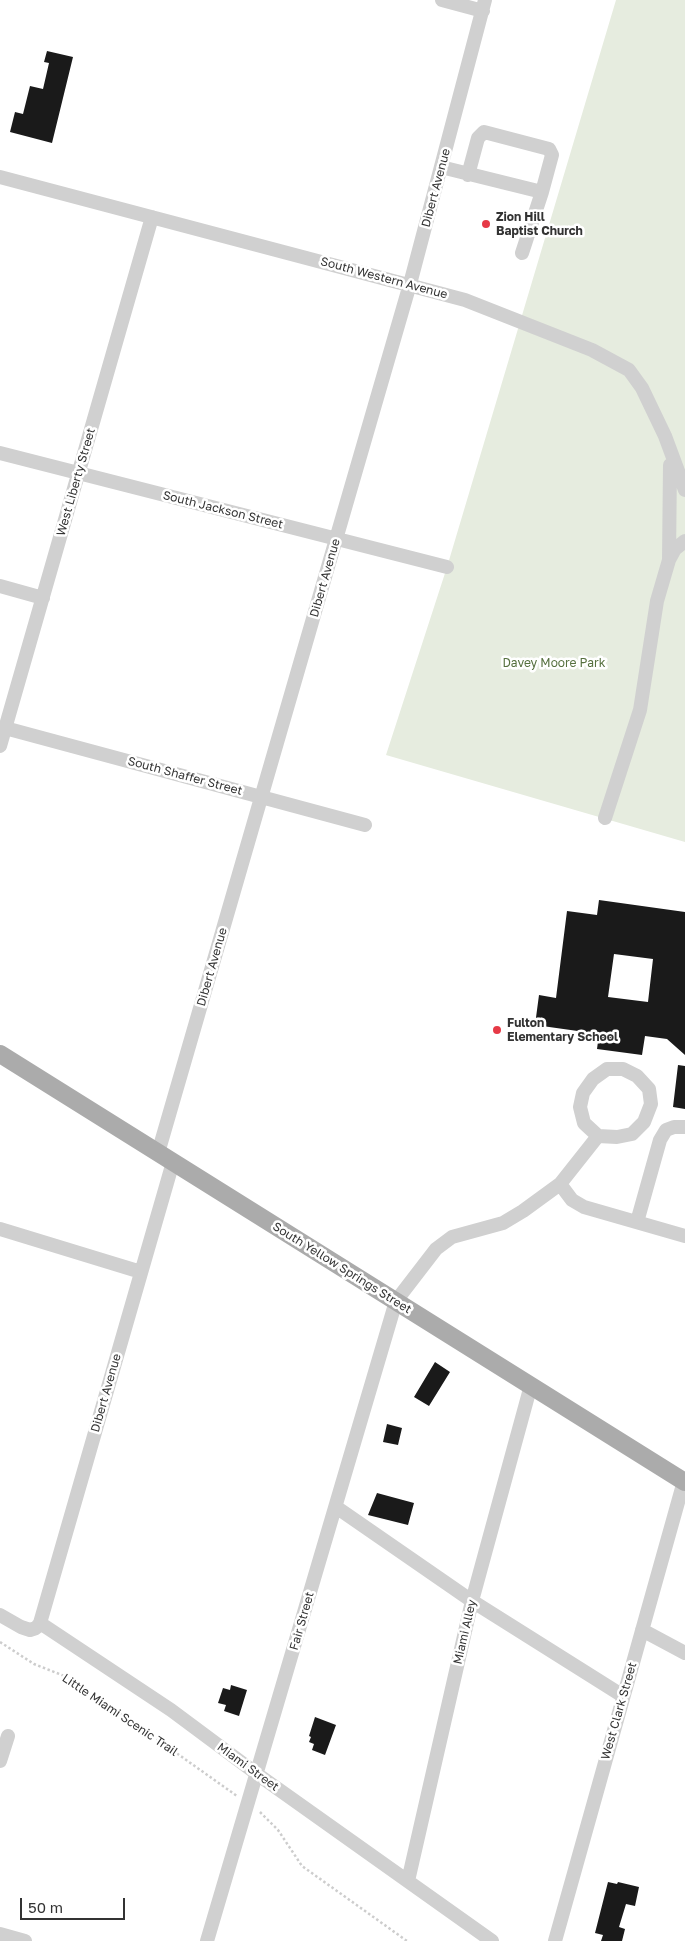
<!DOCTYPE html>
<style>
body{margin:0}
#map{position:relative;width:685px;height:1941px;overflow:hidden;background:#fff;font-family:"Golos Text",sans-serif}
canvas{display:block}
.scale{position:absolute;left:20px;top:1898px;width:105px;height:22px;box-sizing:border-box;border:2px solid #333;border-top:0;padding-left:6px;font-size:15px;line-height:18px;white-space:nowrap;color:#333;-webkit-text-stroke:4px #fff;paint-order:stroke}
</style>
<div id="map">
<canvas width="685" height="1941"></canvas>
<div class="scale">50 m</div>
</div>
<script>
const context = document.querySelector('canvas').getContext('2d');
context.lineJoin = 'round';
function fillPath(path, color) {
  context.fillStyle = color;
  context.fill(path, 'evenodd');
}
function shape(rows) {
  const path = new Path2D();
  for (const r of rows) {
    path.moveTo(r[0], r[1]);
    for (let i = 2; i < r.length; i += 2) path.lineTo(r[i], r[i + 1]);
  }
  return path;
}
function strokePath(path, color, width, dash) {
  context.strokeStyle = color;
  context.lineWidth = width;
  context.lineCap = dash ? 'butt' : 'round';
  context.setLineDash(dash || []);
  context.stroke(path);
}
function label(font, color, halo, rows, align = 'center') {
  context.font = font + ' "Golos Text",sans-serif';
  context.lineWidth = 5;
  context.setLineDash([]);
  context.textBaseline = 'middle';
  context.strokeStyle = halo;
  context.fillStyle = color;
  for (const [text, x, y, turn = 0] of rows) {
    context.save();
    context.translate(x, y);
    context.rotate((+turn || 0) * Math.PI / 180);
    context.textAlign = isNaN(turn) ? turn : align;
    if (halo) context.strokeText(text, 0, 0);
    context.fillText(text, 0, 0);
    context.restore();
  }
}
fillPath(shape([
 [616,0,685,0,685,842,386,755,447,567]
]), '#e6ecdf');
fillPath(shape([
 [47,51,73,57,52,143,10,132,15,112,23,114,30,86,43,89,49,63,44,62],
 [599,900,685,912,685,1055,667,1039,645,1036,642,1055,597,1049,599,1034,535,1025,539,995,556,998,567,911,597,915],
 [614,954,653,959,648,1002,608,997],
 [678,1065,685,1066,685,1109,673,1107],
 [435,1362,450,1372,429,1406,414,1397],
 [387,1424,402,1428,398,1445,383,1442],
 [377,1493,414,1503,408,1525,368,1515],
 [231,1685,247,1690,239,1716,224,1711,226,1705,218,1703,223,1688,230,1690],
 [315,1717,336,1725,325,1755,312,1750,314,1744,309,1742,311,1737,309,1736],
 [608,1882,617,1884,618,1882,639,1887,635,1906,626,1904,619,1927,625,1929,622,1941,601,1941,603,1935,595,1933]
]), '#1a1a1a');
strokePath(shape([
 [0,1642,34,1664,67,1677,86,1689,237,1796],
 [260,1812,278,1830,302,1866,407,1941]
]), '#cdcdcd', 2.5, [2.5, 2.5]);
strokePath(shape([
 [442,0,483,11],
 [441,167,542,192,522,253],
 [468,175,478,138,484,132,549,149,552,155,542,192],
 [0,177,465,300,592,350,629,370,642,388,665,436,685,490],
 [0,453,447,567],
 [669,560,675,549,685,541],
 [0,586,43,598],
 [5,728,365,825],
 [0,746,152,217],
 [605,818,640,710,657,601,669,560,670,465],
 [158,1153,410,284,485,0],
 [560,1184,572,1200,584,1207,685,1236],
 [637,1222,660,1140,666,1130,674,1127,685,1127],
 [0,1229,141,1272],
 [336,1507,472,1601,623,1696],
 [0,1615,21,1627,30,1630,36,1628,40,1623,173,1162],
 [40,1623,171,1710,257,1774,492,1941],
 [642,1630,685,1653],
 [0,1761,8,1736],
 [408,1881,472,1601,531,1385],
 [0,1934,25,1941],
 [207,1941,396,1301,436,1249,452,1237,503,1223,523,1211,560,1184,598,1136,617,1137,632,1134,644,1122,651,1104,649,1089,637,1076,623,1069,607,1069,593,1079,583,1093,580,1107,584,1123,598,1136],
 [555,1941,684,1481]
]), '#d0d0d0', 14);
strokePath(shape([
 [0,1054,685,1482]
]), '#ababab', 18);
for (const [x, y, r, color] of [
 [486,224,5,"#e63946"],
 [497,1030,5,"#e63946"]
]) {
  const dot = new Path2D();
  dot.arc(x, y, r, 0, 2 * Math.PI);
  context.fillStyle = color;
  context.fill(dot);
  strokePath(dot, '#fff', 2);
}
label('12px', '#333', '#fff', [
 ["Dibert Avenue",436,188,-75],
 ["South Western Avenue",384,278,15],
 ["West Liberty Street",76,482,-74],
 ["South Jackson Street",223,510,14],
 ["Dibert Avenue",325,578,-74],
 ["South Shaffer Street",185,776,15],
 ["Dibert Avenue",212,967,-74],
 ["South Yellow Springs Street",342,1268,32],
 ["Dibert Avenue",106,1393,-74],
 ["Fair Street",302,1621,-74],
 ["Miami Alley",465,1632,-77],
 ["West Clark Street",619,1711,-74],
 ["Little Miami Scenic Trail",120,1715,34],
 ["Miami Street",248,1767,36]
]);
label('bold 12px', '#333', '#fff', [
 ["Zion Hill",496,217],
 ["Baptist Church",496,231],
 ["Fulton",507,1023],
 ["Elementary School",507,1037]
], 'left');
label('12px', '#56703f', '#fff', [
 ["Davey Moore Park",554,663]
]);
</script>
